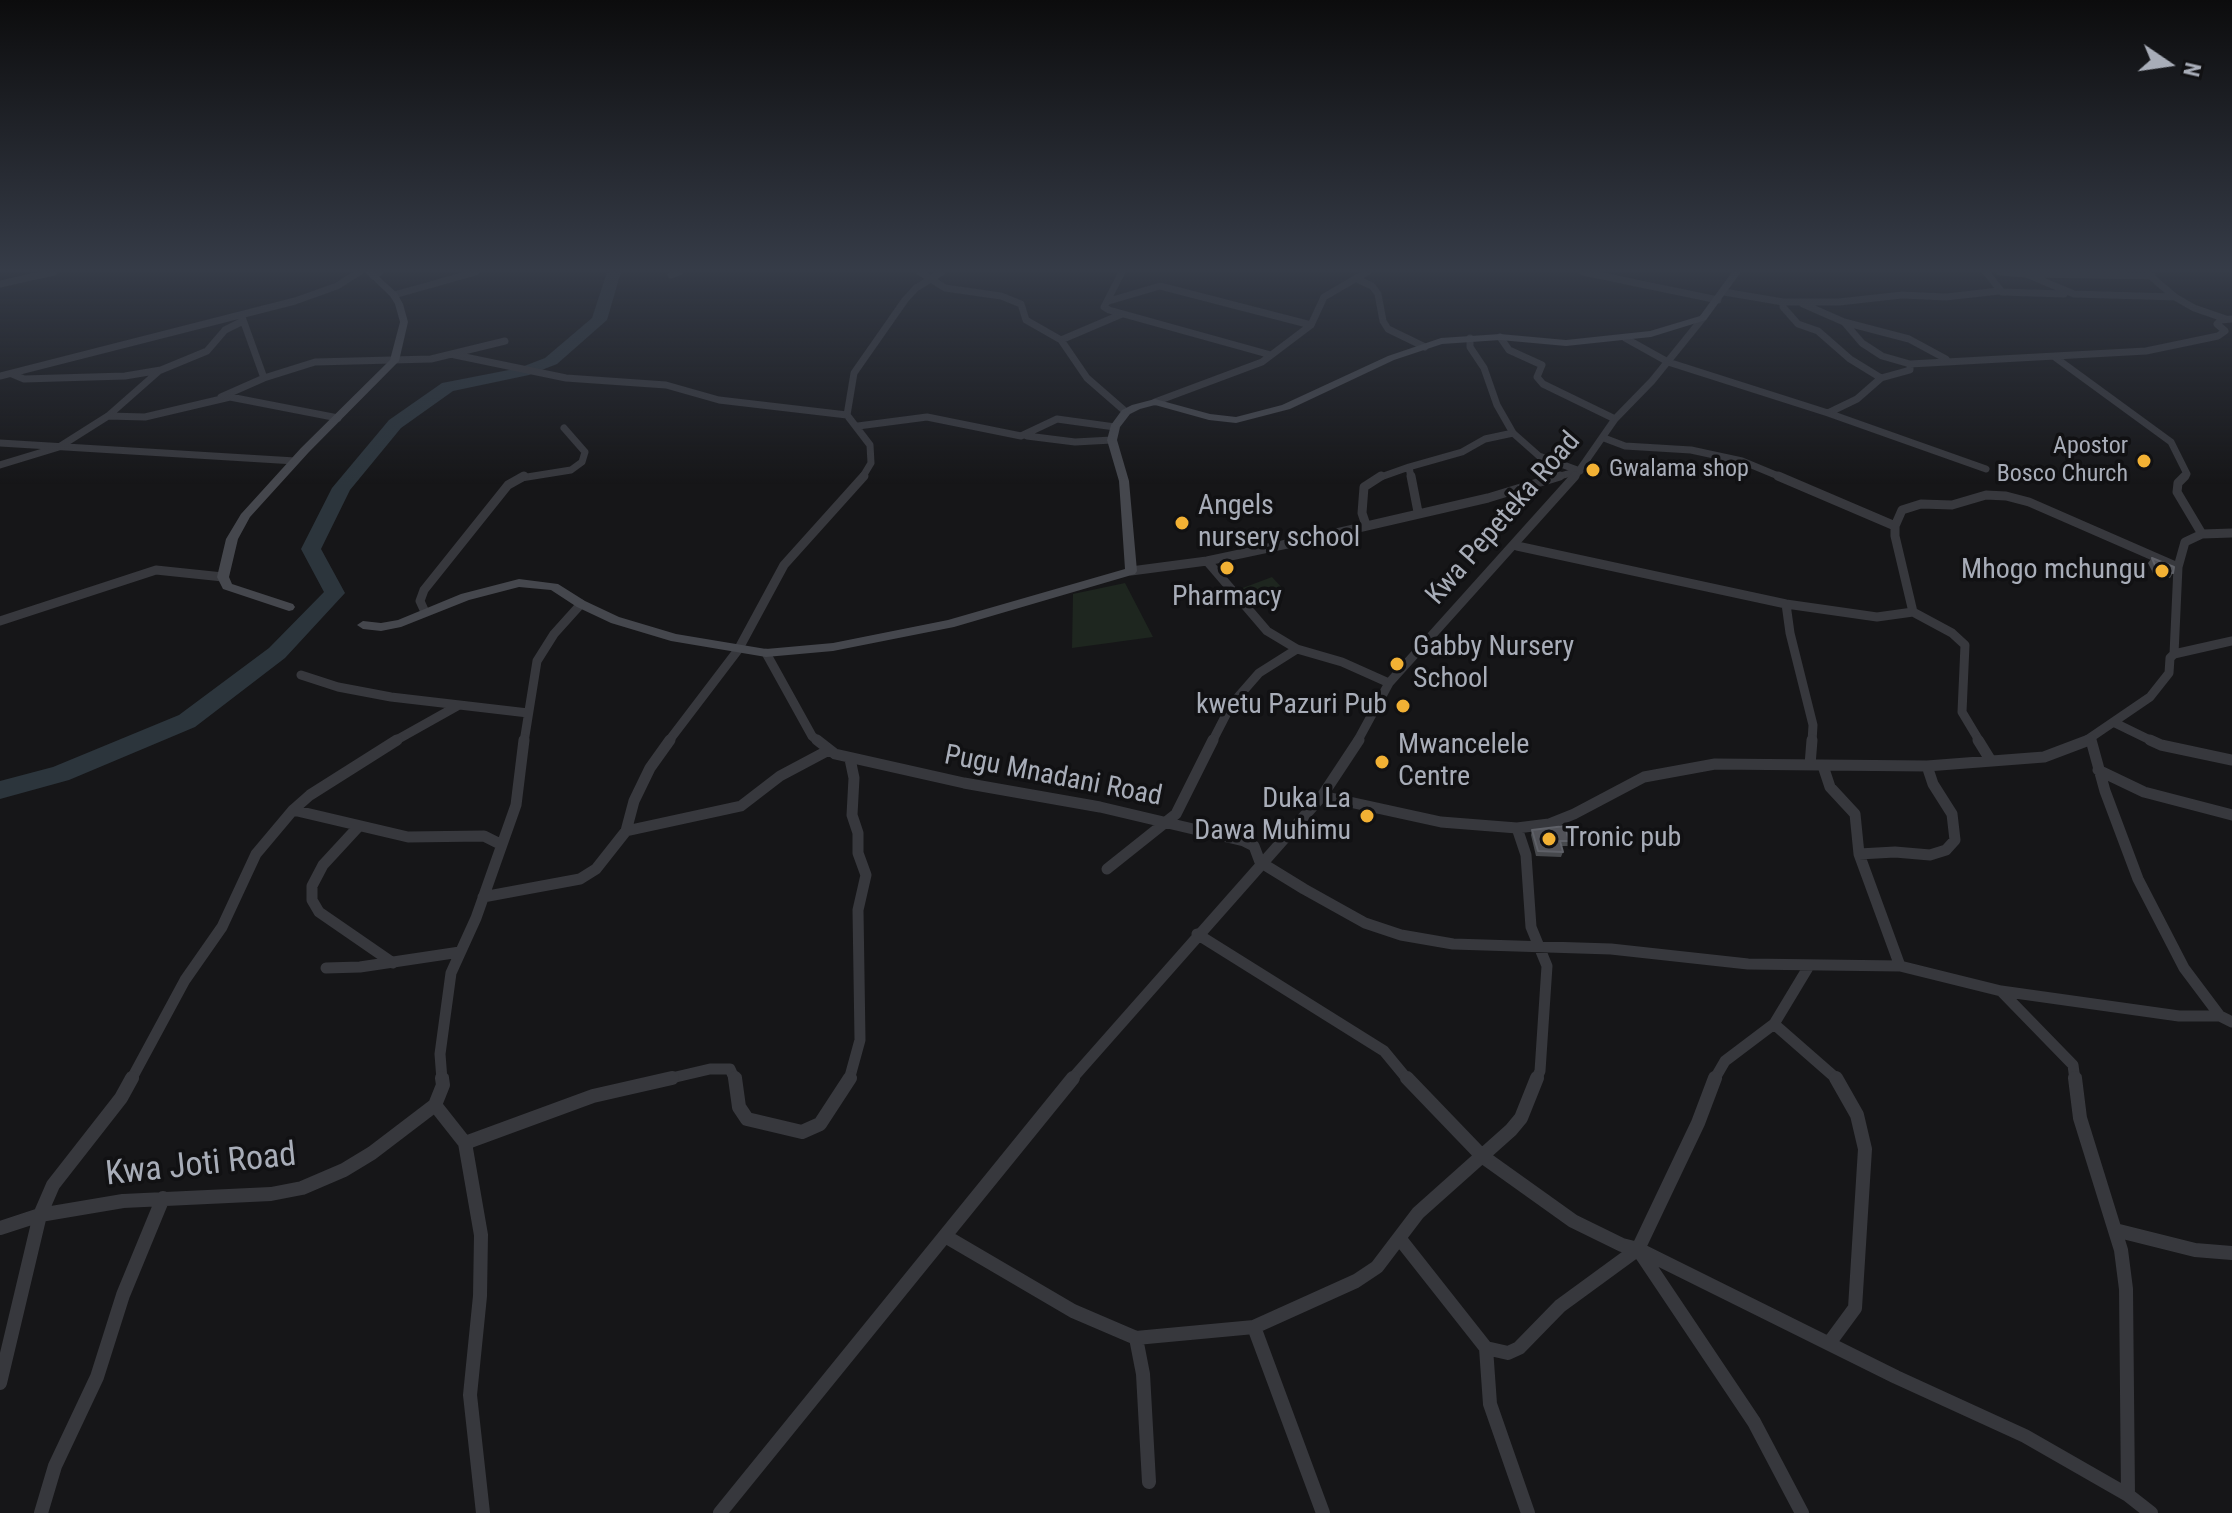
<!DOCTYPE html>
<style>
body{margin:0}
#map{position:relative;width:2232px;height:1513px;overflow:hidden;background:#161618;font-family:"Roboto Condensed",sans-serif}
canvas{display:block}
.north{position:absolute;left:2128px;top:24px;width:80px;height:80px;-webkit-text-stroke:6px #111113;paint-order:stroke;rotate:103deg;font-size:22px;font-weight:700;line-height:32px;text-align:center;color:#a8adb8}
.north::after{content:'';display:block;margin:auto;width:28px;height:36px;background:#a8adb8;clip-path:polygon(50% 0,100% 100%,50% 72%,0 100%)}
</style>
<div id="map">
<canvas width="2232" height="1513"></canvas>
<div class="north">N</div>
</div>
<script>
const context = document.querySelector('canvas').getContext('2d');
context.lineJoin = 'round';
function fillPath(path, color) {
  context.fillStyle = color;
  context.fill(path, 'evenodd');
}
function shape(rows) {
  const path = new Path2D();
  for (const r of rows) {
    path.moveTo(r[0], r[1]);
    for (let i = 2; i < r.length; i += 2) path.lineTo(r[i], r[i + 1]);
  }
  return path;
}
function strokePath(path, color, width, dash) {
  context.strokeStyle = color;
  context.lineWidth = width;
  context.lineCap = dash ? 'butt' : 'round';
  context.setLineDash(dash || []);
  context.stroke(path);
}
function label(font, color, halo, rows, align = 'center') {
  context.font = font + ' "Roboto Condensed",sans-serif';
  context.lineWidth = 7;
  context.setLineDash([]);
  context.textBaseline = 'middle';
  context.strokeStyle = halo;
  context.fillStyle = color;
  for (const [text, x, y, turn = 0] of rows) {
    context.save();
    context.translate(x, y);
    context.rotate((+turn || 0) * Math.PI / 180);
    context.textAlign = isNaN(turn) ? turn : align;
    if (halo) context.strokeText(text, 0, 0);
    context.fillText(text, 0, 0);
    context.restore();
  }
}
fillPath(shape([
 [1272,577,1285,591,1255,605,1240,589],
 [1125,583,1153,637,1072,648,1073,594]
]), '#1e261f');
fillPath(shape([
 [607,272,621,272,607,320,557,364,529,375,453,391,401,428,350,490,321,549,345,593,285,658,195,727,69,780,0,799,0,781,53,767,179,715,269,648,324,592,301,549,332,488,389,420,442,383,519,368,545,358,592,318,607,272]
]), '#2c353c');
strokePath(shape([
 [920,272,945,288,1001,296,1021,304,1026,320,1061,340,1087,378,1126,412],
 [1122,272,1104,307,1109,310,1271,355],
 [1583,272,1718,300],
 [1986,272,2002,292,2064,294],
 [2000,272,2026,274,2074,294,2175,297],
 [2032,274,2152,276],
 [2148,274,2175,297,2194,308,2226,319],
 [671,275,679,272],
 [373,276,380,272],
 [1359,280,1372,286,1378,294,1383,321,1388,329,1425,347],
 [0,284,54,272],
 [1724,292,1783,302],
 [394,295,476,272],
 [1109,301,1160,286,1311,325],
 [1803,304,1844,322,1862,343,1882,356,1910,364],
 [242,317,264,378],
 [1844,322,1909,339,1946,359],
 [1500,337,1509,350,1542,365,1537,377,1543,384,1615,419],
 [1470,338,1470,347,1484,368,1497,405,1513,433,1539,456,1580,471],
 [1625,338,1668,362,1828,413,1857,399,1881,378,1910,370,1910,364,2146,351,2218,336,2225,331,2217,324,2221,320,2232,319],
 [1061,340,1122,314],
 [455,355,566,378,666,385,719,400,847,415],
 [2056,358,2171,442,2187,474,2183,478],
 [12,374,24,379,125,376,161,370,207,351,225,330,243,321],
 [0,376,295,301,337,286,359,272],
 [1881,378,1850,359,1818,331,1798,324,1783,307,1783,302,1839,302,1902,295,1946,297,1999,291],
 [221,397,264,378,315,362,431,359,505,341],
 [1155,402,1262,362,1311,325,1324,297,1367,272],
 [1828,413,1986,469],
 [108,416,145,417,230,397,338,418],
 [858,426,927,417,1021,436,1057,419,1115,427],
 [1027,436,1075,442,1112,440],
 [1604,438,1625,446,1691,450,1742,461,1783,478],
 [0,443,295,461],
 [0,465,59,447,108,416,159,371],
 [521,478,571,470,582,462,585,452,564,428],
 [862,478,871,463,870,445,847,415,854,373,905,300,916,288,942,272],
 [1378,478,1409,467],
 [1411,478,1409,467,1462,452,1485,439,1513,433],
 [1553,478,1578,471],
 [1574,478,1615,419,1652,381,1703,318]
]), '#37383d', 7);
strokePath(shape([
 [1411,476,1418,512],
 [1778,476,1895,526],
 [2185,476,2178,483,2177,492,2202,534],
 [1366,525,1362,513,1364,487,1381,476],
 [1517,546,1786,604,1877,617,1913,612],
 [1207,561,1267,631,1297,649,1342,662,1389,683],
 [1131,571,1207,561,1306,540,1488,498,1560,476],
 [1786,604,1790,633,1813,725,1812,742],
 [425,612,420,601,424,590,508,485,524,476],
 [0,621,156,570,223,577],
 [766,653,812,736,819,742],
 [2174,654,2178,567,2185,542,2202,534,2232,533],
 [301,675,338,687,391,697,528,713],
 [2115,723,2154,742],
 [393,742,459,705],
 [524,742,537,661,554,634,581,604],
 [668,742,738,650,784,565,864,476],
 [1212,742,1231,705,1259,673,1297,649],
 [1357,742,1389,683,1575,476],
 [1980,742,1962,712,1965,645,1952,633,1913,612,1895,536,1895,526,1902,510,1921,504,1952,505,1986,495,2006,496,2029,502,2178,567],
 [2084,742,2150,697,2169,673,2170,658,2174,654,2232,641]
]), '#37383d', 9);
strokePath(shape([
 [817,740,835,754,964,783,1100,807,1244,841,1254,846,1260,862,1304,889,1365,923,1401,935,1453,944,1611,949,1748,964,1900,966,2001,991,2179,1016,2220,1016],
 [1978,740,1991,761],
 [2091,740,2105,791,2138,879,2184,968,2220,1016,2232,1022],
 [2150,740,2161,745,2232,760],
 [1810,765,1812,740],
 [1823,766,1830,787,1855,814,1859,854,1900,966],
 [2098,770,2144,792,2232,815],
 [1322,796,1441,822,1517,828,1549,824,1574,814,1644,777,1715,764,1927,766,2044,757,2089,740],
 [293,810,408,837,484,836,500,844],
 [359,826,323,865,312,886,312,900,319,912,393,963],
 [1517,828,1526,855,1531,927,1547,966,1540,1071,1536,1080],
 [626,831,634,801,650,768,670,740],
 [1859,854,1895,852,1930,855,1946,850,1955,840,1952,814,1933,784,1927,766],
 [1107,869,1176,814,1213,740],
 [483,897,580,879,596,869,626,831,741,806,780,776,827,751],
 [1197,934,1384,1051,1408,1080],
 [326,968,360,967,460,952],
 [2001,991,2073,1065,2075,1080],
 [1774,1024,1838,1080],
 [131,1080,185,980,222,927,256,854,293,810,310,795,397,740],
 [442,1080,440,1054,451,973,476,918,516,805,524,740],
 [663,1080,710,1069,730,1069,735,1080],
 [849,1080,860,1040,858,910,866,875,858,853,858,833,852,815,854,778,850,759],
 [1071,1080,1322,796,1359,740],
 [1714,1080,1725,1061,1774,1024,1809,966]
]), '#37383d', 11);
strokePath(shape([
 [735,1078,739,1107,747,1119,802,1132,820,1124,850,1078],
 [1407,1078,1482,1156,1573,1221,1622,1245,1638,1249,1754,1422,1802,1513],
 [435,1105,465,1143,481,1235,480,1296,470,1395,483,1513],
 [465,1143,593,1096,672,1078],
 [0,1228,40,1215,123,1201,271,1194,302,1188,344,1170,372,1153,435,1105,443,1085,442,1078],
 [2115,1230,2195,1250,2232,1253],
 [945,1236,1073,1311,1136,1338,1254,1327,1356,1281,1377,1267,1418,1213,1511,1130,1521,1118,1537,1078],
 [1400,1239,1486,1348,1508,1353,1519,1348,1560,1306,1638,1249,1698,1123,1715,1078],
 [1638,1249,1896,1377,2025,1436,2128,1495,2126,1289,2121,1250,2080,1118,2075,1078],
 [1254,1327,1323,1513],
 [1136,1338,1143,1374,1149,1482],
 [1830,1342,1855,1308,1865,1149,1857,1115,1836,1078],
 [1486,1348,1490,1404,1528,1513],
 [0,1383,40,1215,53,1185,121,1098,132,1078],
 [2128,1495,2151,1513],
 [41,1513,55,1466,97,1377,123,1295,163,1198],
 [720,1513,1073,1078]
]), '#37383d', 14);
fillPath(shape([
 [365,272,374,272,397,293,403,304,408,322,399,361,309,452,250,517,238,539,229,577,232,584,293,604,295,607,293,610,289,611,223,589,217,577,226,539,241,514,301,448,390,360,400,322,395,304,390,296,365,272],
 [1732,272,1741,272,1706,320,1651,337,1566,346,1500,340,1442,344,1394,360,1290,409,1236,423,1209,420,1155,405,1140,409,1130,414,1120,427,1117,440,1129,481,1137,571,1135,574,954,627,833,651,766,657,671,641,611,623,577,607,551,590,519,587,469,600,401,627,381,631,363,629,357,625,363,621,381,623,398,620,461,594,519,579,558,584,585,601,619,617,676,634,766,649,833,643,948,620,1125,569,1119,481,1107,440,1111,425,1122,410,1132,405,1155,399,1210,414,1236,417,1282,405,1388,356,1441,338,1500,334,1566,340,1650,331,1700,316,1732,272]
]), '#45474d');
fillPath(shape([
 [2152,558,2173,573,2170,578,2154,575,2148,563],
 [1532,830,1569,841,1568,846,1561,846,1563,852,1561,857,1536,856,1531,835]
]), '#47494d');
const building = shape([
 [2152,558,2174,567,2173,573,2157,570,2152,558],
 [1565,826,1569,841,1560,841,1563,852,1538,851,1532,830,1565,826]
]);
fillPath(building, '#525359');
strokePath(building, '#5f6168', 2);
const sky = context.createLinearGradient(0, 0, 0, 484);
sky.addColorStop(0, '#0c0c0d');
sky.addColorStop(0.56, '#363c48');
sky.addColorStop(1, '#363c4800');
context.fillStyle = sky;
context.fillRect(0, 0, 2232, 484);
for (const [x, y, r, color] of [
 [2144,461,8,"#f2b134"],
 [1593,470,8,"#f2b134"],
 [1182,523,8,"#f2b134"],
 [1227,568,8,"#f2b134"],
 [2162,571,8,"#f2b134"],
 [1397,664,8,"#f2b134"],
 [1403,706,8,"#f2b134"],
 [1382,762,8,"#f2b134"],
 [1367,816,8,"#f2b134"],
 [1549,839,8,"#f2b134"]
]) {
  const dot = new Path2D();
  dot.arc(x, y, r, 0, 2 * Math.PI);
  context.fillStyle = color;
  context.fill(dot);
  strokePath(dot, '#111113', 3);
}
label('24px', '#a8adb8', '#111113', [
 ["Apostor",2128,447],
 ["Bosco Church",2128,475],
 ["Gwalama shop",1609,470,"left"]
], 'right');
label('28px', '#a8adb8', '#111113', [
 ["Angels",1198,507],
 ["nursery school",1198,539],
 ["Mhogo mchungu",2146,571,"right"],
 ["Pharmacy",1227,598,"center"],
 ["Gabby Nursery",1413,648],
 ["School",1413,680],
 ["kwetu Pazuri Pub",1387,706,"right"],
 ["Mwancelele",1398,746],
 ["Centre",1398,778],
 ["Duka La",1351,800,"right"],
 ["Dawa Muhimu",1351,832,"right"],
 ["Tronic pub",1565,839]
], 'left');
label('28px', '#a8adb8', '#111113', [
 ["Kwa Pepeteka Road",1504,519,-49],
 ["Pugu Mnadani Road",1053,777,11]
]);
label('34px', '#a8adb8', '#111113', [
 ["Kwa Joti Road",201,1166,-6]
]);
</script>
